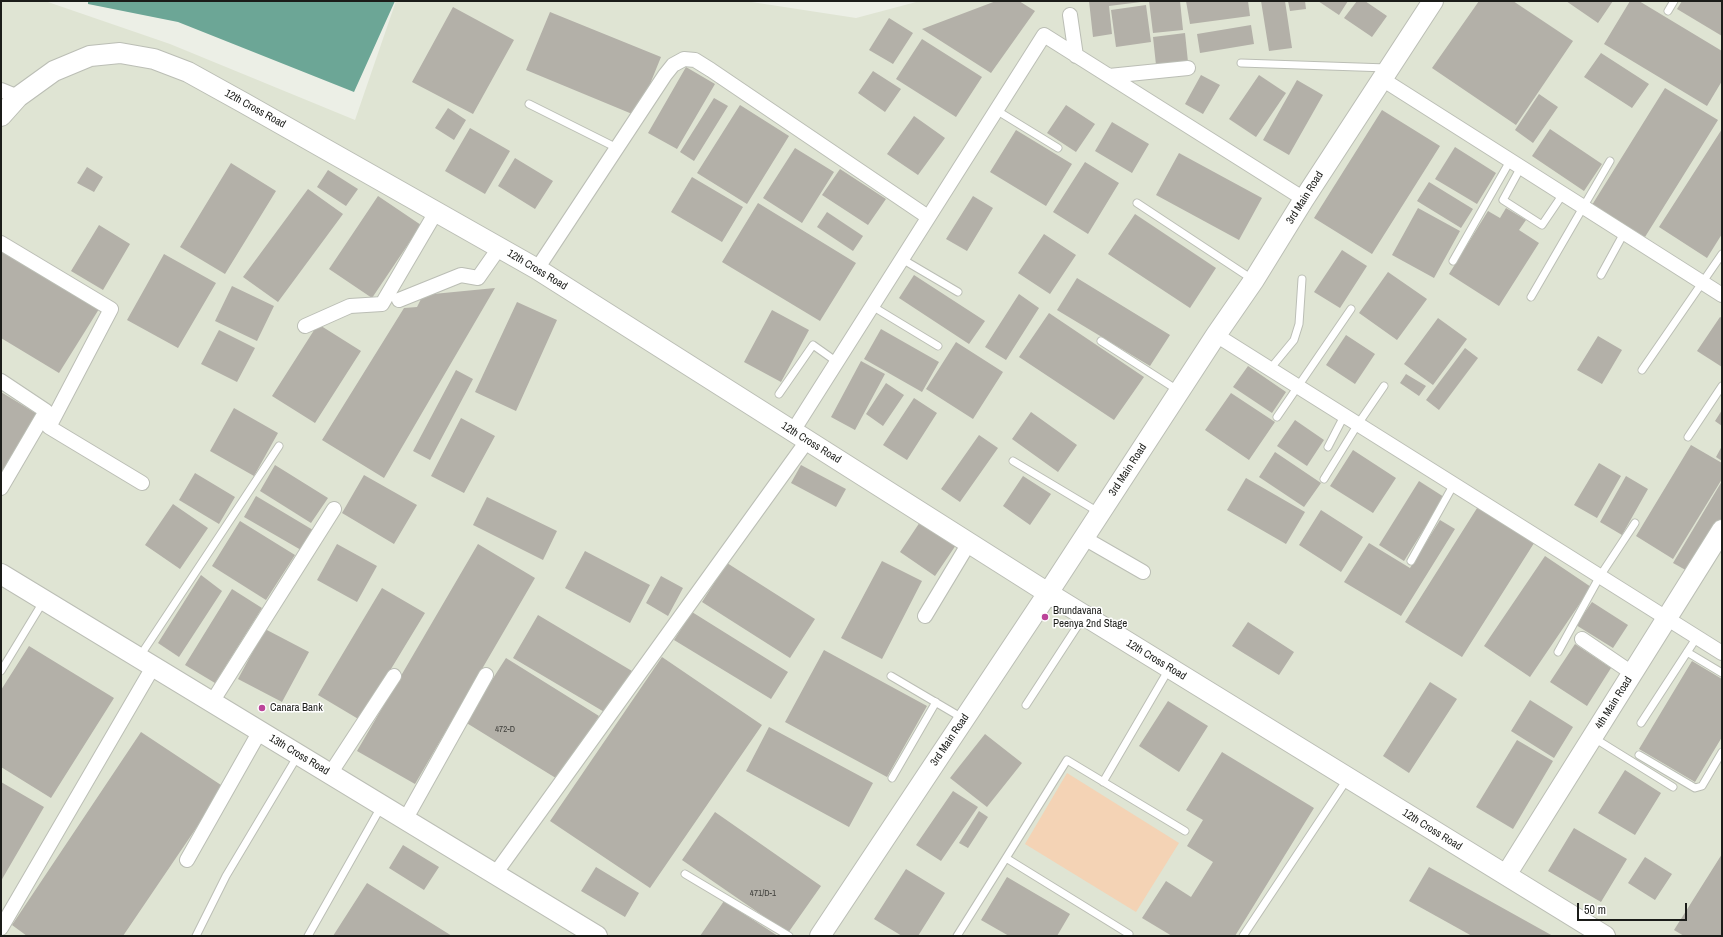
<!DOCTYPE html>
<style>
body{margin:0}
#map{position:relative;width:1723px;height:937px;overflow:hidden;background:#ecefe6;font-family:"Archivo Narrow",sans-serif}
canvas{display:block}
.frame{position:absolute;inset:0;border:2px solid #1b1c19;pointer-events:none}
.scale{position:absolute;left:1577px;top:903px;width:110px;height:18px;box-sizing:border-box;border:2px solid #1b1c19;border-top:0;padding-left:5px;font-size:12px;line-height:14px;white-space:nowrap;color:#1b1c19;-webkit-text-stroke:3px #fff;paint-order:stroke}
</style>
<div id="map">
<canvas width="1723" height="937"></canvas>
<div class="frame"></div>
<div class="scale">50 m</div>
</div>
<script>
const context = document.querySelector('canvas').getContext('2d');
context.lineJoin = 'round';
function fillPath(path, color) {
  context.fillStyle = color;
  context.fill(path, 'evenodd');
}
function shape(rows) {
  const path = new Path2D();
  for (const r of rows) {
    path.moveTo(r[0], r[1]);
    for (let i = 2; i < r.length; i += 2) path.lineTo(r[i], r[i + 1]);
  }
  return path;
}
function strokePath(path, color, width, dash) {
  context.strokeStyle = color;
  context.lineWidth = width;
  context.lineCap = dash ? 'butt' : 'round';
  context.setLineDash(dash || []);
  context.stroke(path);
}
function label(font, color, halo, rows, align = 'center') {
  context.font = font + ' "Archivo Narrow",sans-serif';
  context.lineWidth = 3;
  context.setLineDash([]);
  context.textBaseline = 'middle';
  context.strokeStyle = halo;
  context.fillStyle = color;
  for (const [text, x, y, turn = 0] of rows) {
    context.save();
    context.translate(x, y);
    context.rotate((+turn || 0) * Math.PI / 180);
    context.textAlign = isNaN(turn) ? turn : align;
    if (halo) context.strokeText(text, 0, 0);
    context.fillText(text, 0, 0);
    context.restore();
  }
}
fillPath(shape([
 [1,1,45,1,170,44,355,120,396,1,745,1,856,18,920,1,1722,1,1722,936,1,936]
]), '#dfe4d3');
fillPath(shape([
 [1067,773,1179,843,1136,912,1025,844]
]), '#f4d3b5');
fillPath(shape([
 [88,1,395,1,354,92,178,22,88,4]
]), '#6ca696');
fillPath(shape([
 [996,1,1019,1,1035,11,991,73,922,29],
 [1089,1,1141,1,1141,2,1109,6,1112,34,1093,37],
 [1149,1,1180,1,1183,30,1153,33],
 [1186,1,1248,1,1250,16,1190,24],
 [1261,1,1285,1,1292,48,1269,51],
 [1288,1,1305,1,1306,9,1290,11],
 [1318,1,1348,1,1339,15],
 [1357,1,1365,1,1387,16,1372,37,1344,18],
 [1479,1,1513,1,1573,41,1516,125,1432,68],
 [1566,1,1613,1,1598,23],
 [1630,1,1639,1,1722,51,1722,81,1707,106,1604,44],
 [1682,1,1722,1,1722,36,1677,9],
 [1146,5,1151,42,1116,47,1111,10],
 [453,7,514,40,473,114,412,82],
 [550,12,661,57,637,116,526,70],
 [889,18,913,33,893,64,869,50],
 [1251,25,1254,44,1200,53,1197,34],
 [1185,33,1188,62,1156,65,1153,37],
 [922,39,982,77,956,117,896,79],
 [1601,53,1649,84,1632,108,1584,77],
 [686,67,715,84,677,149,648,133],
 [873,71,901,89,885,112,858,93],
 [1201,75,1220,85,1203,114,1185,104],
 [1259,75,1286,93,1256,137,1229,119],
 [1297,80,1323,95,1289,155,1263,140],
 [1665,88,1718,120,1645,237,1592,205],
 [1539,94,1558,107,1533,143,1515,130],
 [714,98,728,106,694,161,680,152],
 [740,105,789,136,747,204,697,173],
 [1066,105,1095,124,1076,152,1047,133],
 [448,108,466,120,454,140,435,128],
 [1382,110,1440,146,1372,254,1314,218],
 [914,116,945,138,918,175,887,154],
 [1112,122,1149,144,1132,173,1095,151],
 [470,128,510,151,485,194,445,171],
 [1550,129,1602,164,1584,191,1532,156],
 [1722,129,1722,234,1707,258,1659,227],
 [1016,130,1072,164,1046,206,990,172],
 [1455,147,1496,173,1477,204,1435,179],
 [795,148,834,172,802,223,763,198],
 [1179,153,1262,198,1239,240,1156,195],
 [515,158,553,181,535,209,498,186],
 [1085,162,1119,183,1088,234,1053,212],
 [231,163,276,191,225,274,180,247],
 [87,167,103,177,94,192,77,183],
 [840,169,886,199,868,225,822,195],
 [328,170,358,189,346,206,317,187],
 [692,177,743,207,722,242,671,212],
 [1429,182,1473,209,1461,228,1417,201],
 [308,189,343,214,278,302,243,277],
 [378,196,421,225,372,298,329,269],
 [973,196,993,208,967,251,946,239],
 [758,203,856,263,820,321,722,262],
 [1418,208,1460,231,1434,278,1392,255],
 [1506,208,1526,220,1519,230,1539,243,1499,306,1449,274,1488,211,1500,218],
 [827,212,863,236,853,251,817,227],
 [1135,214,1216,268,1190,308,1108,254],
 [99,225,130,244,103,290,71,271],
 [1044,234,1076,255,1050,294,1018,273],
 [1,249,99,309,59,373,1,338],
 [1342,250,1367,266,1340,308,1314,292],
 [164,254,216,283,178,348,127,320],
 [1388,272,1427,299,1397,340,1359,313],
 [914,275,985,321,969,344,899,298],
 [1077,278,1170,335,1150,366,1057,310],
 [232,286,274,306,257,341,215,321],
 [495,288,384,478,322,440,404,308,417,307,423,295],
 [1019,294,1039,308,1006,360,985,347],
 [517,302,557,320,516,411,475,392],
 [772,310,809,330,781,382,744,362],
 [1049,313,1144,377,1114,420,1019,357],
 [1720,317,1722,318,1722,367,1697,351],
 [1438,318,1467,339,1433,385,1404,364],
 [318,324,361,351,315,423,272,396],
 [881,329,939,362,922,392,864,359],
 [219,330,255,348,237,382,201,364],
 [1346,335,1375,354,1355,384,1326,365],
 [1598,336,1622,350,1602,384,1577,370],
 [956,342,1003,372,973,419,926,389],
 [1465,348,1478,358,1439,410,1426,400],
 [861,361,885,374,855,430,831,417],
 [1248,366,1286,392,1272,413,1233,387],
 [456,370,473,379,430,460,413,451],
 [1406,374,1426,386,1419,396,1400,383],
 [886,383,904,395,883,426,866,414],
 [1,392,37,414,1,473],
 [1231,393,1275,422,1249,460,1205,430],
 [914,398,937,413,907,460,883,445],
 [234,408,278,433,254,476,210,451],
 [1722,410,1722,426,1715,421],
 [1031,412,1077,445,1058,472,1012,439],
 [461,418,495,436,464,493,431,476],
 [1295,420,1324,440,1307,466,1277,446],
 [979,435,998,448,960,502,941,489],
 [1691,445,1722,463,1722,479,1673,559,1636,536],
 [1722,446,1722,461,1716,457],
 [1353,450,1396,478,1373,513,1330,486],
 [1275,452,1321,483,1304,507,1259,477],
 [1599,463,1621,476,1597,518,1574,505],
 [275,465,328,498,311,523,260,491],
 [801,465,846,489,836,507,791,483],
 [195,473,235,497,219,524,179,500],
 [364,475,417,505,394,544,342,513],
 [1023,476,1051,494,1030,525,1003,506],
 [1626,476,1648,489,1622,535,1600,522],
 [1246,478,1305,512,1286,544,1227,510],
 [1419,481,1444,497,1404,561,1379,545],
 [1722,481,1722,520,1691,573,1673,563],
 [256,496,313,530,301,550,244,517],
 [487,497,557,531,543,560,473,525],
 [173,504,208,528,180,569,145,545],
 [1479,505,1536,540,1462,657,1405,622],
 [1321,510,1363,537,1341,572,1299,545],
 [1440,520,1455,529,1401,616,1344,582,1369,543,1410,568],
 [240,521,295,555,266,600,212,566],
 [920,522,956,545,935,576,900,552],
 [337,544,377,566,357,602,317,580],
 [478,544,535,578,415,784,357,751],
 [585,551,650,585,630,623,565,588],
 [1545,556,1591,587,1530,677,1484,646],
 [882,561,922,581,882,659,841,638],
 [727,563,815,619,790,658,702,602],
 [201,575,222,591,179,657,158,643],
 [661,576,683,588,668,616,646,603],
 [382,588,425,613,360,720,318,695],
 [232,589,262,608,215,683,185,665],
 [1592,602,1628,625,1613,648,1576,625],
 [692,612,788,672,771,699,674,640],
 [538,615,632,671,606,713,513,658],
 [1248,622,1294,652,1279,675,1232,646],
 [265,629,309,652,282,702,238,679],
 [1575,644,1611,668,1587,706,1550,682],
 [29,646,114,698,51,798,1,767,1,690],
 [824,650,927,706,887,777,785,722],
 [662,657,762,725,650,888,550,821],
 [506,658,599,716,559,780,465,722],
 [1692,661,1722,679,1722,737,1695,782,1639,749],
 [1430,682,1457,699,1409,773,1383,756],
 [1530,700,1573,727,1554,758,1511,731],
 [1168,701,1208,726,1179,772,1139,746],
 [769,727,873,783,849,827,746,771],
 [141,732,224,787,123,936,27,936,12,925],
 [985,734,1022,763,987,807,950,778],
 [1517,740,1553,761,1513,829,1476,807],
 [1222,752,1314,808,1235,936,1172,936,1142,918,1166,881,1191,897,1213,862,1187,846,1203,820,1186,810],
 [1625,770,1661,793,1635,835,1598,813],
 [1,782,44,807,1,881],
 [953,791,978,807,941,861,916,845],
 [979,811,988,817,968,848,959,843],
 [715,812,821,886,788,933,682,860],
 [1574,828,1627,859,1601,902,1548,871],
 [403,845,439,867,424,890,389,868],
 [1722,854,1722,936,1684,936,1674,930],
 [1645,857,1672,874,1655,900,1628,883],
 [596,867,639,893,625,917,581,891],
 [1429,867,1553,936,1472,936,1409,901],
 [906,869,945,893,918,936,902,936,874,919],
 [1007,877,1070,914,1057,936,1009,936,981,920],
 [367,883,452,936,333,936],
 [724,901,778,936,700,936]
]), '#b3b0a8');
const lane = shape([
 [1668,11,1674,1],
 [1241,63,1387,68],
 [529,104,617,148],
 [996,110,1058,148],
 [1521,167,1503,200,1542,225,1563,194],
 [1137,203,1252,279],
 [902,259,958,292],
 [1453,261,1510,161],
 [1601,275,1624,233],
 [1531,297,1610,161],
 [872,306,938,346],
 [1101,341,1179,391],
 [1270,369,1294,340,1299,324,1302,279],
 [1642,370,1722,254],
 [779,394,813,345,837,362],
 [1277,417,1351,309],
 [1688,437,1722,386],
 [1328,447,1344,416],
 [1013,461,1100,513],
 [1324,479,1358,424,1384,386],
 [1411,561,1454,484],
 [1558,652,1600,576,1635,523],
 [1687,652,1722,673],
 [140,656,279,446],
 [1,671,43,602],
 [891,676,964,719],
 [1026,705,1084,616],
 [1641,723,1697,637],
 [1594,738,1673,787],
 [1639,755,1695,788,1702,786,1722,752],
 [892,778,936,702],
 [1103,782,1169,669],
 [685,874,789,936],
 [1129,934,1006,858,1067,760,1185,831],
 [196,936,226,876,297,757],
 [308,936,381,807],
 [957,936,1006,858],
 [1243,936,1348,778]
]);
const street = shape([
 [1070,15,1076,56],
 [1109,76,1188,68],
 [1382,79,1722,295],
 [1,90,18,97],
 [1,243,111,309,49,427,142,483],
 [537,269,665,75,673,65,684,59,695,60,711,70,928,217],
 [399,300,461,275,478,278,499,248],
 [305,326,350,306,382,304,436,212],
 [1216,335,1722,653],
 [1,381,46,411,1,488],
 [793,431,1044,35,1304,199],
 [1084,538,1143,572],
 [925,616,969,543],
 [1582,639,1632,673],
 [212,702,334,509],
 [330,774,394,676],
 [405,820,486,675],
 [187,860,260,731],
 [495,874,807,441],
 [1,928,153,667]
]);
const secondary = shape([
 [1,116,18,97,54,71,90,56,120,53,154,59,188,72,244,103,537,269,1048,593,1605,936],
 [1,574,597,936],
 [1506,875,1722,530],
 [820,936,1048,593,1216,335,1254,280,1304,199,1433,1]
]);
strokePath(lane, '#bbbeb5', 9);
strokePath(street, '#bbbeb5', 16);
strokePath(secondary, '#bbbeb5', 22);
strokePath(lane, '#fff', 7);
strokePath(street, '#fff', 14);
strokePath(secondary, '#fff', 20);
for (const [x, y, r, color] of [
 [1045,617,4,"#bc4499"],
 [262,708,4,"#bc4499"]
]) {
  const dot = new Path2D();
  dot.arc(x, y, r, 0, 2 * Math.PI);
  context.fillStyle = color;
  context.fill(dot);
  strokePath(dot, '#fff', 1.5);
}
label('9px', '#41413d', null, [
 ["472-D",505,730],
 ["471/D-1",763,894]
]);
label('11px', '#1b1c19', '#fff', [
 ["12th Cross Road",255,109,29],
 ["3rd Main Road",1305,198,-58],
 ["12th Cross Road",537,270,31],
 ["12th Cross Road",811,443,32],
 ["3rd Main Road",1128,470,-57],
 ["12th Cross Road",1156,660,31],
 ["4th Main Road",1614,703,-58],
 ["3rd Main Road",950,740,-56],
 ["13th Cross Road",299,755,31],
 ["12th Cross Road",1432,830,32]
]);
label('11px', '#1b1c19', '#fff', [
 ["Brundavana",1053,611],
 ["Peenya 2nd Stage",1053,624],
 ["Canara Bank",270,708]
], 'left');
</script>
